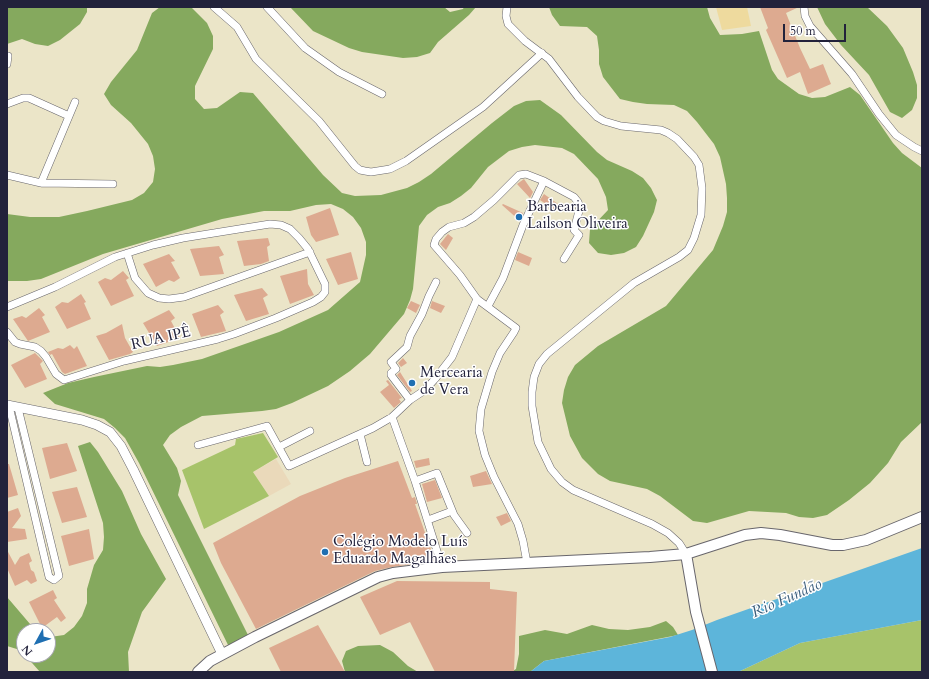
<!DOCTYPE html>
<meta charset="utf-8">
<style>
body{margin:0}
#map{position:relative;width:929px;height:679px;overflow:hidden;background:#ebe5c8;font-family:Cardo,serif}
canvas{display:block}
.frame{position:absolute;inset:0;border:8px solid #22223b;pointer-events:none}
.north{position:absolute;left:16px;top:623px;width:40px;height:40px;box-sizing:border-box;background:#fff;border:1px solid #a7a7b1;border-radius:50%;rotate:230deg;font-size:11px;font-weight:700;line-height:16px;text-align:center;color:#22223b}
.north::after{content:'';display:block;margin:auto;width:14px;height:18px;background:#1f6fb2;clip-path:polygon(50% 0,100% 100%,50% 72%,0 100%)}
.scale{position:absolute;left:783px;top:24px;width:63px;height:18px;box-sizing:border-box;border:2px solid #22223b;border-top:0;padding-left:5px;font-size:12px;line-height:14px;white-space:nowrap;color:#22223b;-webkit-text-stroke:3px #fff;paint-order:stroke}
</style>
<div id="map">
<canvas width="929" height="679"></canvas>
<div class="frame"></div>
<div class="north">N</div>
<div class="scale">50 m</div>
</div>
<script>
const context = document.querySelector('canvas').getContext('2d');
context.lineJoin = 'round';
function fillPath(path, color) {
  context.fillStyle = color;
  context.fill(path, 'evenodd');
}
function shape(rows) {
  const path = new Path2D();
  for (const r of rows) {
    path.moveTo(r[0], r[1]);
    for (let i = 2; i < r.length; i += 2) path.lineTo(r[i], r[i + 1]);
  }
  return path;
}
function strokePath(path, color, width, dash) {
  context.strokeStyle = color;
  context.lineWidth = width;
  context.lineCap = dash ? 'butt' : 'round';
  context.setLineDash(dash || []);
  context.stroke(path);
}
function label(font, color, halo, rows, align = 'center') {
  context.font = font + ' Cardo,serif';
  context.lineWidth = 3;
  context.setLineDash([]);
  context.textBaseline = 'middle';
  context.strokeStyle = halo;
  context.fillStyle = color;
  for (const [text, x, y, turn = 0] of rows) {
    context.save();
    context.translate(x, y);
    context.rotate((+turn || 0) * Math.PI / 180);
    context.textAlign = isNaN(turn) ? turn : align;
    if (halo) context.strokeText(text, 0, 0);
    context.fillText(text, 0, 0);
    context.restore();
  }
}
fillPath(shape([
 [276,459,291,484,269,496,253,472]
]), '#ead9ba');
fillPath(shape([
 [263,433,278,457,253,472,269,496,204,529,182,470,235,445,236,439],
 [922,620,922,672,738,672,800,643]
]), '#a7c36a');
fillPath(shape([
 [7,7,87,7,87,12,80,24,60,40,48,46,35,44,22,39,7,44],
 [160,7,191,7,207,23,213,36,213,49,195,86,195,99,204,109,217,108,240,92,253,93,323,175,342,193,355,196,381,195,407,188,419,182,431,174,492,123,514,106,526,101,540,100,561,115,597,152,607,160,632,171,643,178,651,188,657,200,654,212,643,236,636,247,624,253,611,255,598,253,589,243,590,229,608,210,606,197,598,179,574,154,562,148,535,145,522,147,509,151,488,167,471,188,461,196,450,203,438,207,427,215,419,226,413,289,410,300,404,314,370,354,350,371,328,386,292,403,276,409,262,411,202,416,181,427,170,435,163,445,177,468,181,481,178,495,249,637,229,647,139,463,125,438,115,428,104,419,55,404,43,393,68,383,94,377,147,366,160,367,173,365,202,359,279,332,328,310,360,282,366,255,366,242,361,228,353,217,343,209,331,204,316,205,290,211,264,211,222,219,103,254,41,279,27,281,7,281,7,214,30,217,59,217,87,211,132,200,144,193,153,182,155,169,153,156,148,144,131,123,111,105,104,94,111,82,137,50,152,13],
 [290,7,444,7,450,12,463,9,464,7,476,7,469,15,438,42,430,53,417,57,403,58,362,52,349,48,313,31],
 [549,7,707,7,710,18,720,35,742,34,759,31,772,70,778,79,799,94,812,98,825,97,850,87,860,95,893,143,902,153,922,168,922,422,901,442,888,463,870,483,849,500,827,515,813,518,799,517,786,513,749,511,707,523,693,521,660,496,647,489,610,481,598,474,582,458,570,436,562,403,564,390,568,377,575,365,598,346,666,306,713,250,723,226,727,212,727,198,726,184,720,157,714,144,697,122,687,111,674,105,647,104,633,102,620,99,603,77,599,64,599,50,597,36,587,27,560,26,552,15],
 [817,7,867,7,887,26,903,48,913,72,917,85,917,98,912,110,902,118,890,112,869,75,841,45,825,24],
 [90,442,98,452,122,491,141,534,166,579,142,612,128,652,129,672,40,672,25,655,48,655,48,636,50,637,64,635,74,627,82,616,87,603,87,589,94,565,103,550,104,537,103,523,78,446],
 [7,597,36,631,24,631,24,654,20,650,7,646],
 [666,621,673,627,678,635,544,661,530,672,511,672,516,669,519,654,519,636,545,630,567,634,592,625,609,629,628,630,650,627],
 [380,645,393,652,408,666,418,672,345,672,342,661,346,651,358,646]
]), '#85a95e');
fillPath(shape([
 [716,7,747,7,751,26,722,30]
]), '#eeda9e');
fillPath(shape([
 [922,548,922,620,800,643,738,672,530,672,544,661,670,637,692,630,717,620]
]), '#5db5da');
fillPath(shape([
 [760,7,799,7,786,13,800,48,810,69,823,64,831,84,808,94,800,72,787,78,766,30,768,28],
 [524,179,533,192,530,198,517,184],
 [544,194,558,204,555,210,540,200],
 [503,204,523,213,520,221,502,205],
 [330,208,339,235,316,242,311,235,306,217],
 [448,234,453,238,446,250,440,244],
 [268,238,270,245,267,247,269,261,261,264,244,266,237,241],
 [219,246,224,255,219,257,224,274,200,276,190,249],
 [351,252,358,279,338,285,326,259],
 [518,252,532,258,529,266,515,260],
 [169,254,175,261,171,262,180,278,174,282,169,280,156,287,143,264],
 [307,269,308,284,314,295,290,304,280,276],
 [123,271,129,278,126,280,134,296,111,306,98,282,105,278,111,280],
 [262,288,268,295,263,298,269,314,246,321,234,295],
 [81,294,86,302,84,303,91,319,67,329,55,307,62,302,68,303],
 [411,301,420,305,416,313,407,308],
 [432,301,445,306,441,313,430,308],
 [218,305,224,312,220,315,226,331,201,337,192,314],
 [39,308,45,315,42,317,50,332,28,341,13,319,22,316,26,318],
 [169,310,175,318,171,321,180,338,157,346,143,323],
 [122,324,125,338,133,352,130,354,109,360,96,336,106,333],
 [70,345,74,349,77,346,87,366,65,374,62,372,52,354,50,355,48,352,58,348,63,349],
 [35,353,43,361,40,364,47,379,25,388,11,365],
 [403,358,407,363,401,367,398,363],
 [400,372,412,391,410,392,397,375],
 [388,380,402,398,399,399,401,402,394,408,380,392,389,385,386,381],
 [67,443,77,471,50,479,42,448],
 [429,458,430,465,416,468,414,461],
 [398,461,412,498,415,497,417,504,415,504,435,561,392,567,375,571,256,629,221,563,213,543,300,496,345,478],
 [7,464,9,464,18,495,7,498],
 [486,471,492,484,473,487,470,476],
 [435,480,442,498,427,502,422,484],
 [77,487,87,517,62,523,52,492],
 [18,508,21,516,12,528,25,529,27,539,7,542,7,512],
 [507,513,511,521,501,526,496,517],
 [89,529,94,559,69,566,61,536],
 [7,550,15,565,20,557,29,553,32,561,29,563,31,570,34,572,37,581,31,584,27,580,15,586,7,568],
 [397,581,490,582,490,589,517,592,514,671,435,672,410,622,380,635,360,597],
 [53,590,57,598,54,600,66,618,61,622,57,617,42,628,29,602],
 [318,625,345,672,281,672,269,648]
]), '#ddaa90');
const minor = shape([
 [214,7,237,27,256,59,319,121,355,166,360,170,365,171,371,172,390,169,406,161,483,107,542,53],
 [267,7,305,48,339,72,382,94],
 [507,7,506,16,508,24,525,41,549,59,578,97,597,117,604,121,621,126,661,130,668,133,677,139,694,157,699,165,702,188,701,215,694,238,688,250,679,257,634,283,547,354,539,364,534,377,532,392,532,406,538,442,551,469,562,482,573,490,652,524,668,533,679,543,686,554],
 [804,7,805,16,810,26,852,74,879,114,896,135,914,147,922,151],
 [7,64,8,56],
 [7,104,23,98,29,98,69,116],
 [7,175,41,183,113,184],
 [41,183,75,102],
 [127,253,135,278,148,293,159,298,169,299,184,297,310,252],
 [488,306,503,278,523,225,544,181,574,197,578,202,580,207,574,230,579,235,564,259],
 [7,307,55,287,115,257,153,245,183,238,270,224,281,225,290,229,299,238,308,249,325,284,325,292,321,297,313,302,276,318,234,334,218,339,124,361,64,380,56,374,46,357,41,351,35,347,20,344,15,342,7,332],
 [410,400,391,375,391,373,396,369,391,362,407,347,410,336,422,314,429,296,436,282],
 [9,406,49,577,54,580,59,576,18,408],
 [392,417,415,481,442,567],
 [360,434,367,462],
 [198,445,267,426,289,466,373,428,392,417,410,400,425,390,435,379,452,357,477,299],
 [279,447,310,431],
 [415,481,437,473,454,515,467,533],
 [428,520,452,511],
 [527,563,523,541,518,524,494,477,485,455,479,431,481,409,492,372,500,353,514,332,516,328,477,299,460,275,434,245,436,239,442,232,449,227,464,223,474,217,494,200,519,175,526,174,544,181]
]);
const tertiary = shape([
 [7,405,82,420,97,425,110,432,121,446,133,469,222,654]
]);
const secondary = shape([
 [686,554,696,612,712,672],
 [198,672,210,661,255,637,378,577,393,573,442,567,650,557,686,554,745,535,761,533,780,535,832,545,843,545,866,540,922,517]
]);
strokePath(minor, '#68666c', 8);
strokePath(tertiary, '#68666c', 10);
strokePath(secondary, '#68666c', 12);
strokePath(minor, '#fff', 7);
strokePath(tertiary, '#fff', 9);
strokePath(secondary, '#fff', 10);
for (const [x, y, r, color] of [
 [519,217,4,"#1f6fb2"],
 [412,383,4,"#1f6fb2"],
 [325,552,4,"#1f6fb2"]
]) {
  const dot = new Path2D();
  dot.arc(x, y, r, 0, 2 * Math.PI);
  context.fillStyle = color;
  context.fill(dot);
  strokePath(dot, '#fff', 1.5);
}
label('15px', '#22223b', '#fff', [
 ["Barbearia",527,208],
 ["Lailson Oliveira",527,225],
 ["Mercearia",420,374],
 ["de Vera",420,391],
 ["Colégio Modelo Luís",333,543],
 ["Eduardo Magalhães",333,560]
], 'left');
label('15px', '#22223b', '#fff', [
 ["RUA IPÊ",161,339,-13]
]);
label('italic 16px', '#3a5d7b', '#fff', [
 ["Rio Fundão",787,599,-24]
]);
</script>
